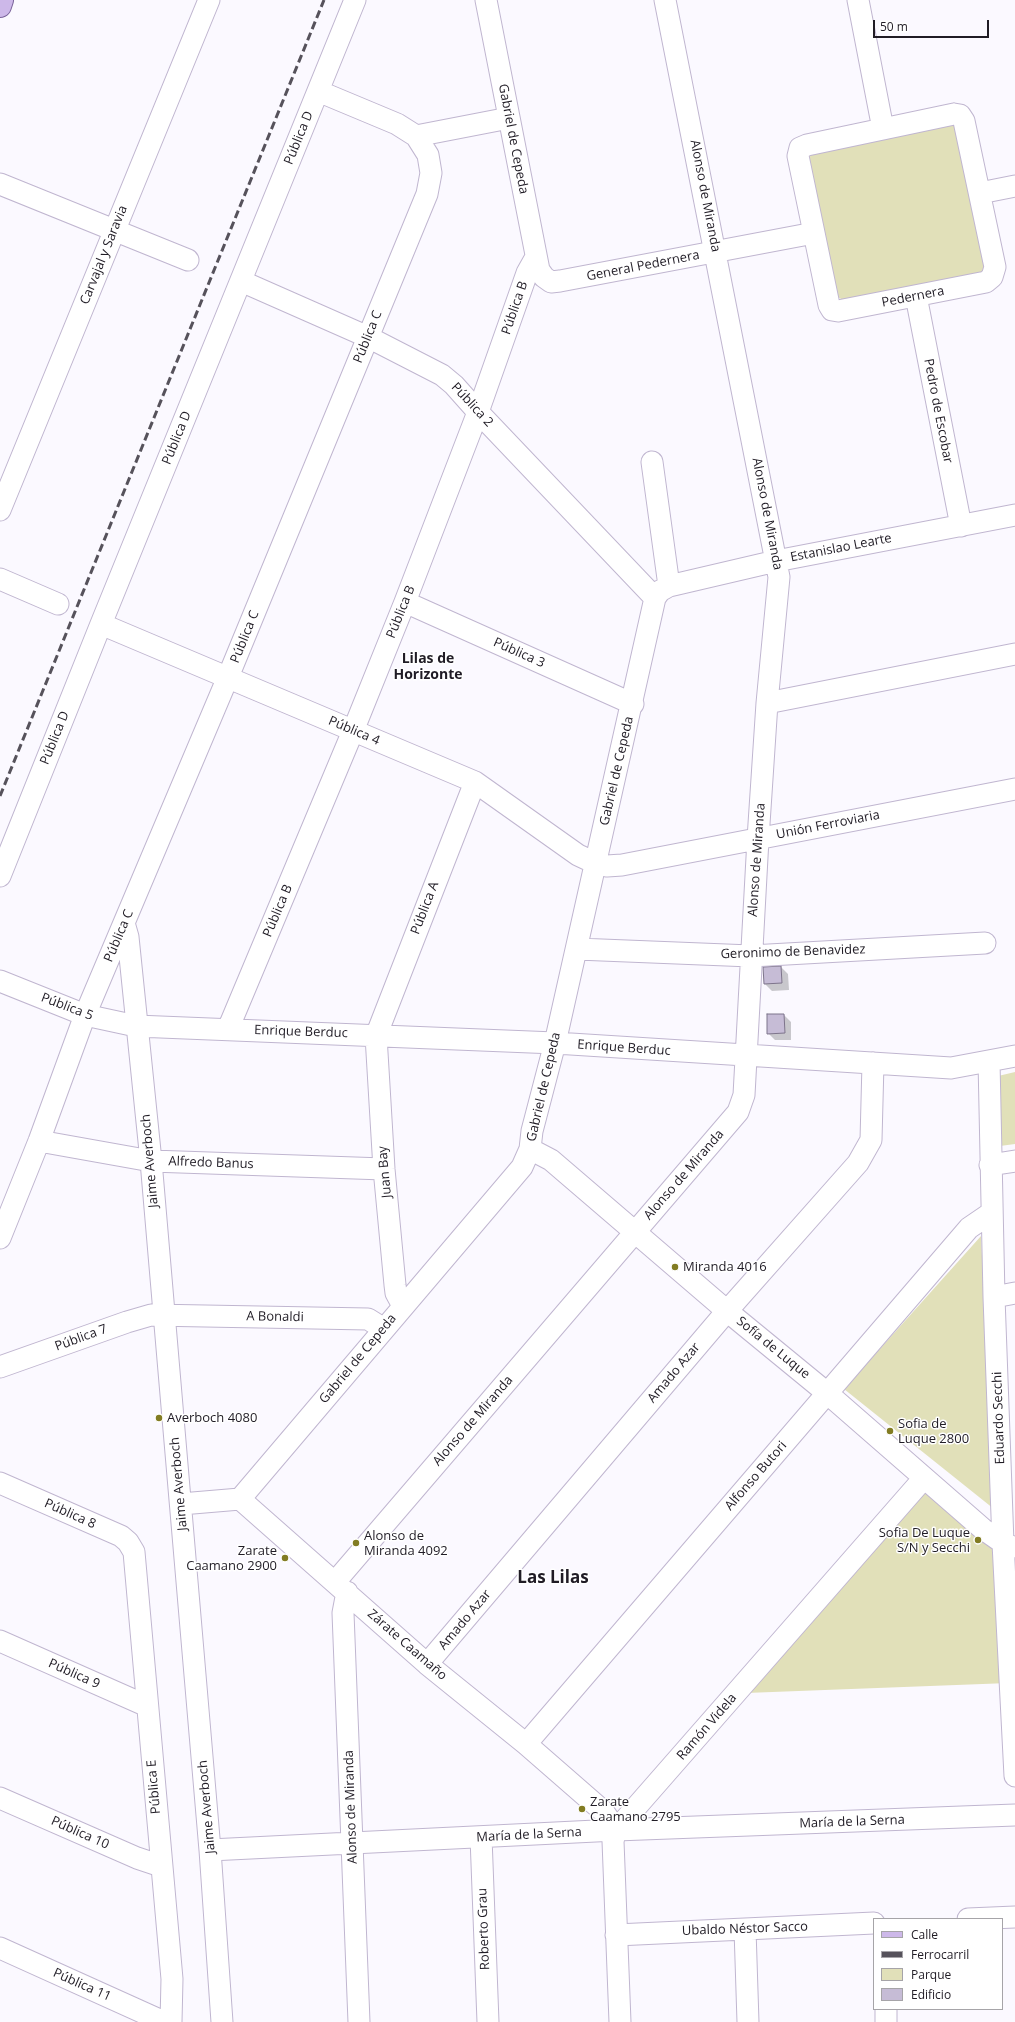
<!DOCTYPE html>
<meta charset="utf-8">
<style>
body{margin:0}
#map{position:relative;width:1015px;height:2022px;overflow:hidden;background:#fbf9ff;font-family:"Open Sans",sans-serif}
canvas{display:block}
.legend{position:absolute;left:873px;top:1918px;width:130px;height:92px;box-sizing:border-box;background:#fff;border:1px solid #a6a4a8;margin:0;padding:5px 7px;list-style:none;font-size:12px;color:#201c25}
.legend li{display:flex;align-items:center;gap:8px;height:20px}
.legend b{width:20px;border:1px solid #a6a4a8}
.scale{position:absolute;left:873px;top:20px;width:116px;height:18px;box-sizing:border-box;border:2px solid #201c25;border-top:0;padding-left:5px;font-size:12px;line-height:14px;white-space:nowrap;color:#201c25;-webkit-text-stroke:3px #fff;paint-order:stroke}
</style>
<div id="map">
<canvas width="1015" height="2022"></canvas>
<ul class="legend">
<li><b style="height:5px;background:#cdb8e9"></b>Calle</li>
<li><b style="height:5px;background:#56525b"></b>Ferrocarril</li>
<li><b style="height:11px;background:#e1e0b9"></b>Parque</li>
<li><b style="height:11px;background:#c6bcd6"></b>Edificio</li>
</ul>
<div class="scale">50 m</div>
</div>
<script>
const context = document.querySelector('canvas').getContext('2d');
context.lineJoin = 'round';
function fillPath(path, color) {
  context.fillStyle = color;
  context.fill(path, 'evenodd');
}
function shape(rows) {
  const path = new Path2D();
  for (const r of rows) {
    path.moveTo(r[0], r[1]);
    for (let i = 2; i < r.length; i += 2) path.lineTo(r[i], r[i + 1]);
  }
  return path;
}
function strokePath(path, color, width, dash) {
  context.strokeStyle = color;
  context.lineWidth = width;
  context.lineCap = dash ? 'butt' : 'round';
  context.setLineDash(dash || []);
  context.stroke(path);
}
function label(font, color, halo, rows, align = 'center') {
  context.font = font + ' "Open Sans",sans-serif';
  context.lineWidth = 3;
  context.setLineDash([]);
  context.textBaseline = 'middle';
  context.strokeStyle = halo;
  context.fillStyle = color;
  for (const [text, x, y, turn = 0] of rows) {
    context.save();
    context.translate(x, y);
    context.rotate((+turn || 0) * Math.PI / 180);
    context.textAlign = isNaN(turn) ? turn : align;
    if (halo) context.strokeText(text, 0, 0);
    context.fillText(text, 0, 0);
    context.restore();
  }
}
fillPath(shape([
 [956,120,986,264,981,273,843,300,834,295,805,156],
 [1015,1072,1015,1144,1000,1146,994,1077],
 [981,1236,994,1509,844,1389],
 [926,1485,1000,1550,1009,1683,746,1693]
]), '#e1e0b9');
fillPath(shape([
 [781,967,788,974,789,990,772,991,765,984],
 [784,1015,791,1022,791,1040,775,1040,768,1033]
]), '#0003');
const building = shape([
 [781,966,782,983,764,984,763,967,781,966],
 [767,1014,784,1014,785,1033,767,1034,767,1014]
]);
fillPath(building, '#c6bcd6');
strokePath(building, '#7d748b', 1);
const minor = shape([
 [486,0,539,270,544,277,551,282,560,281,814,233],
 [858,0,883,129],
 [954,114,960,115,964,121,995,267,992,277,986,282,838,311,832,310,829,305,798,156,800,148,807,145,954,114],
 [416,136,509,118],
 [0,184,188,260],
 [980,193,1015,186],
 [241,281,368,337,442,375,454,385,478,412,655,598],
 [916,296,961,526],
 [652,462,669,586],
 [0,510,209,0],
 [0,579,58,604],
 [405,602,633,704],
 [101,624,475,782,578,855,595,863,607,866,622,865,1015,789],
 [767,703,1015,654],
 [0,876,101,624,355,0],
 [124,923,128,937,151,1161,210,1850,222,2022],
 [577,949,751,956,985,943],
 [0,981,85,1015,136,1026,555,1043,951,1068,1015,1056],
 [228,1029,353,731,405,602,478,412,527,273,536,257],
 [989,1061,994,1297,1003,1543,1015,1776],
 [39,1141,151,1161,384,1169],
 [530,1149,551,1160,727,1311,827,1393,983,1529,1003,1543,1013,1547],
 [990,1165,1015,1161],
 [0,1238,39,1141,85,1015,228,677,427,194,431,173,428,155,416,136,397,124,318,91],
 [994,1297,1015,1293],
 [403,1306,396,1293,395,1285,384,1169,376,1036,475,782],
 [0,1367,127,1322,151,1315,368,1319,384,1329],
 [0,1483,121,1536,128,1542,134,1552,172,1979,171,2022],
 [240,1499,522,1167,530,1149,532,1131,555,1043,655,598,660,591,669,586,776,561,1015,515],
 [181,1504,240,1499,427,1664,526,1744,604,1812,616,1830],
 [335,1582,738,1112,744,1095,758,839,767,703,779,577,665,0],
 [347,1592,343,1613,359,2022],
 [0,1641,147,1706],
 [427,1664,727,1311,858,1163,871,1140,873,1063],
 [526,1744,969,1228,991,1213],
 [0,1798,137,1858,161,1866],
 [481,1837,488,2022],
 [210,1850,616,1830,1015,1815],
 [968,1919,1015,1917],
 [745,1929,748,2022],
 [616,1935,874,1923],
 [0,1948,164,2022],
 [886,2009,886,2022],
 [620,2022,613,1841,616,1830,924,1478]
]);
const major = shape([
 [0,6,2,0]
]);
strokePath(minor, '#c0b6d0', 23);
strokePath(major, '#7a639b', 24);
strokePath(minor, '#fff', 21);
strokePath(major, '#cdb8e9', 22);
strokePath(shape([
 [0,796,324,0]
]), '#56525b', 3, [8, 4]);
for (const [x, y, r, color] of [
 [675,1267,4,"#827c22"],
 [159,1418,4,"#827c22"],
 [890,1431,4,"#827c22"],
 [978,1540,4,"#827c22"],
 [356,1543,4,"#827c22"],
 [285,1558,4,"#827c22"],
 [582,1809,4,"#827c22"]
]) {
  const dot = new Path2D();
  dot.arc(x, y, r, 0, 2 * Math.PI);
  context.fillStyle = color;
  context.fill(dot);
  strokePath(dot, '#fff', 1.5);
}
label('13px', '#201c25', '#fff', [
 ["Pública D",299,138,-68],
 ["Gabriel de Cepeda",513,139,79],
 ["Alonso de Miranda",705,196,79],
 ["Carvajal y Saravia",104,255,-68],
 ["General Pedernera",643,266,-11],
 ["Pedernera",913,297,-11],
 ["Pública B",515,308,-71],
 ["Pública C",368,337,-68],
 ["Pública 2",472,405,47],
 ["Pedro de Escobar",938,411,79],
 ["Pública D",177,438,-68],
 ["Alonso de Miranda",767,514,79],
 ["Estanislao Learte",841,548,-11],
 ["Pública B",401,612,-68],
 ["Pública C",245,637,-68],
 ["Pública 3",519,653,24],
 ["Pública 4",354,731,23],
 ["Pública D",55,738,-68],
 ["Gabriel de Cepeda",617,771,-77],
 ["Unión Ferroviaria",828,825,-11],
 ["Alonso de Miranda",757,860,-86],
 ["Pública A",425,908,-69],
 ["Pública B",278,911,-67],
 ["Pública C",119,936,-67],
 ["Geronimo de Benavidez",793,952,-2],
 ["Pública 5",67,1007,21],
 ["Enrique Berduc",301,1032,2],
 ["Enrique Berduc",624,1048,4],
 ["Gabriel de Cepeda",544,1087,-77],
 ["Jaime Averboch",150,1161,-95],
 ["Alfredo Banus",211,1163,2],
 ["Juan Bay",385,1172,-95],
 ["Alonso de Miranda",684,1175,-49],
 ["A Bonaldi",275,1317,1],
 ["Pública 7",81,1338,-20],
 ["Sofía de Luque",773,1348,39],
 ["Gabriel de Cepeda",358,1359,-50],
 ["Amado Azar",674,1373,-50],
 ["Eduardo Secchi",999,1418,-92],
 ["Alonso de Miranda",473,1421,-49],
 ["Alfonso Butori",756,1476,-49],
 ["Jaime Averboch",179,1484,-95],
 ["Pública 8",70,1514,24],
 ["Amado Azar",465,1620,-50],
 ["Zárate Caamaño",407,1645,41],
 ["Pública 9",74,1674,24],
 ["Ramón Videla",707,1727,-49],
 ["Pública E",154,1787,-95],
 ["Jaime Averboch",207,1807,-95],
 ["Alonso de Miranda",351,1807,-92],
 ["María de la Serna",852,1822,-2],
 ["Pública 10",80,1833,24],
 ["María de la Serna",529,1835,-3],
 ["Roberto Grau",484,1929,-92],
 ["Ubaldo Néstor Sacco",745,1929,-2],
 ["Pública 11",82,1985,24]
]);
label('13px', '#201c25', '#fff', [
 ["Miranda 4016",683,1267],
 ["Averboch 4080",167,1418],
 ["Sofia de",898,1424],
 ["Luque 2800",898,1439],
 ["Sofia De Luque",970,1533,"right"],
 ["S/N y Secchi",970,1548,"right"],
 ["Alonso de",364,1536],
 ["Miranda 4092",364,1551],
 ["Zarate",277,1551,"right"],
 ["Caamano 2900",277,1566,"right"],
 ["Zarate",590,1802],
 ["Caamano 2795",590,1817]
], 'left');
label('bold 14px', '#201c25', '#fff', [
 ["Lilas de",428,659],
 ["Horizonte",428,675]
]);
label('bold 17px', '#201c25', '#fff', [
 ["Las Lilas",553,1578]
]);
</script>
